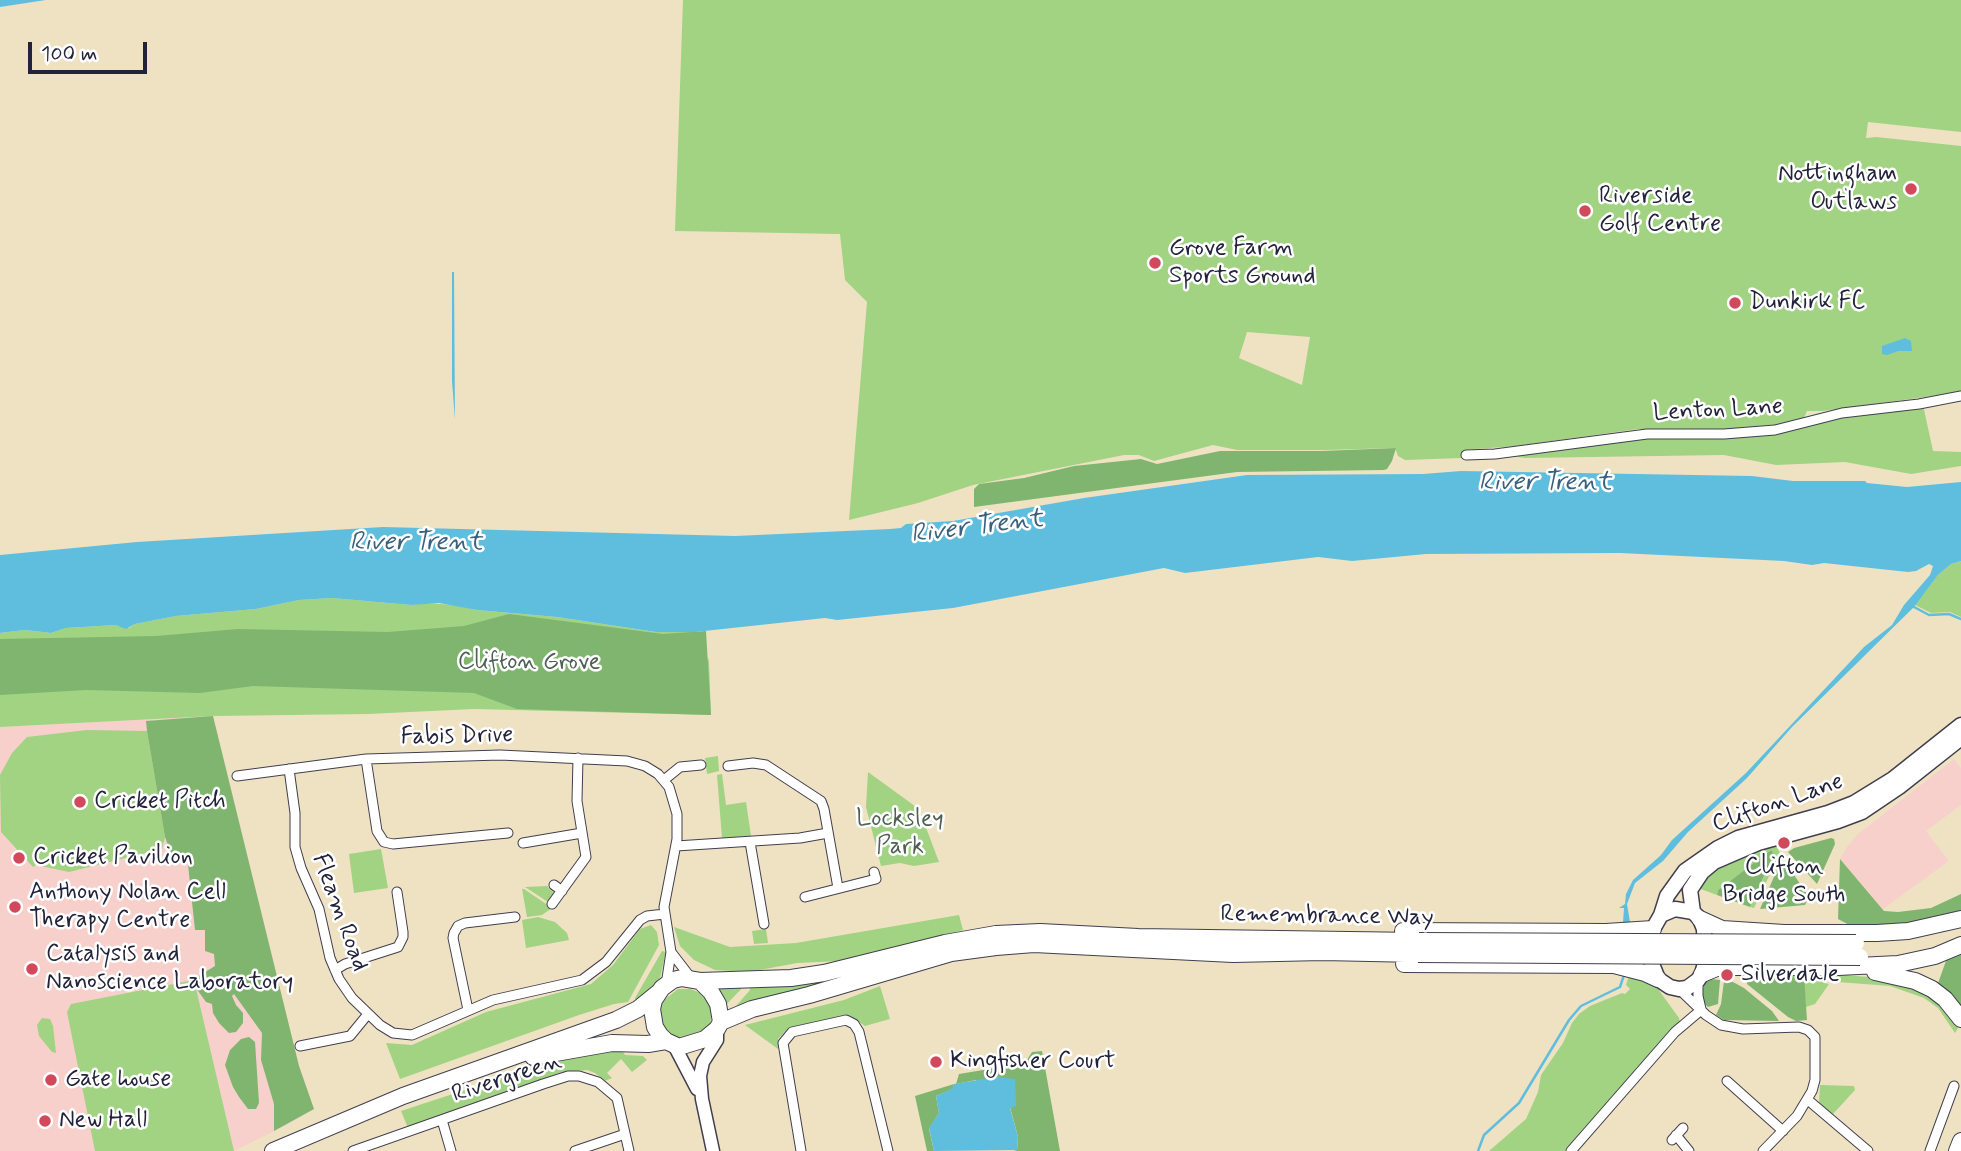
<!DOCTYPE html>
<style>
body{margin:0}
#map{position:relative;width:1961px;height:1151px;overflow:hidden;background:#efe2c3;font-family:Mynerve,sans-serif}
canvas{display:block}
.scale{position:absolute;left:28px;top:42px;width:119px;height:32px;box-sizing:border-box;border:4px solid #22223b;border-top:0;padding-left:9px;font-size:21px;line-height:24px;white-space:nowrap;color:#22223b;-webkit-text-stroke:5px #fff;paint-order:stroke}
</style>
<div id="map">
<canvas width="1961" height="1151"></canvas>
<div class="scale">100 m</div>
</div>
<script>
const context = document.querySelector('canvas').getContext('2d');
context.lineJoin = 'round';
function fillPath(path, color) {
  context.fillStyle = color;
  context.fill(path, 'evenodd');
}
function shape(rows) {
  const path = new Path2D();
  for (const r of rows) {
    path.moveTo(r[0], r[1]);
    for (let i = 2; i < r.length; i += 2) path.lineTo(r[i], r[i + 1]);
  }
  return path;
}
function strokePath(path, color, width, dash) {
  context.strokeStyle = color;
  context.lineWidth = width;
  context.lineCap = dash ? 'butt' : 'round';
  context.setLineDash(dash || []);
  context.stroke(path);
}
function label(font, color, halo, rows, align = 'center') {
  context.font = font + ' Mynerve,sans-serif';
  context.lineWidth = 5;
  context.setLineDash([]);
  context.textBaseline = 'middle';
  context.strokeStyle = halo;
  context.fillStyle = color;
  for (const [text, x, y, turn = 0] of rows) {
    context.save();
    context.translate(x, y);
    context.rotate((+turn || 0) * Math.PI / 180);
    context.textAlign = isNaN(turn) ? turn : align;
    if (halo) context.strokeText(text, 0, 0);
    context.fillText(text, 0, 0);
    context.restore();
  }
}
fillPath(shape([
 [213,716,299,1066,314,1109,285,1126,234,1151,0,1151,0,727],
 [1954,759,1961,768,1961,805,1926,831,1949,861,1883,909,1840,859,1847,847,1858,834]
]), '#f7d0cb');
fillPath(shape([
 [683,0,1961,0,1961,132,1868,122,1866,138,1876,137,1961,146,1961,392,1823,411,1807,411,1803,420,1788,424,1737,430,1638,429,1516,446,1463,450,1462,458,1405,460,1398,456,1395,448,1324,450,1237,450,1213,445,1154,461,1139,455,1124,455,973,485,918,503,849,520,867,302,845,280,840,234,675,231],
 [1247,332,1310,337,1302,385,1239,358],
 [1923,405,1933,451,1961,452,1961,466,1911,474,1845,462,1776,465,1724,455,1525,458,1503,455,1650,437,1779,433,1837,417],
 [1961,561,1961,617,1950,612,1931,613,1915,605,1938,575,1951,564],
 [332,598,411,605,426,603,455,605,477,610,557,617,656,632,695,632,709,661,711,715,474,709,368,714,213,716,0,727,0,633,25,630,51,633,66,628,116,625,129,628,135,624,176,616,256,609,299,600],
 [87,730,147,731,165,837,162,849,69,872,36,865,33,867,1,832,0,775,12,753,27,737],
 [718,756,719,771,707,774,705,758],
 [868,772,919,809,939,862,914,866,900,863,881,866,866,807],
 [722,774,726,805,746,802,751,836,722,838,717,775],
 [1774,842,1780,853,1754,908,1750,907,1774,855,1771,850,1718,890,1717,895,1698,888,1701,881,1718,865],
 [381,849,388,888,354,893,349,854],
 [547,886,554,893,548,902,525,887],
 [522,889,524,889,552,908,542,915,527,917],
 [959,915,963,930,839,961,797,963,749,972,715,970,694,960,680,946,674,927,730,947,796,943],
 [538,917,555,922,567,933,569,940,526,948,522,920],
 [651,925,657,932,659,945,628,1002,614,1004,579,1015,400,1079,386,1043,412,1045,486,1012,591,984,613,965,640,929],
 [766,929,768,943,754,944,752,931],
 [1039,940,737,1007,736,1006,750,990,750,986],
 [662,951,666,952,660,978,656,985,636,1001,635,998],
 [1630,972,1658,989,1679,1018,1680,1023,1567,1151,1489,1151,1526,1119,1538,1092,1541,1075,1563,1043,1572,1023,1579,1014,1590,1006,1622,993,1625,994,1630,989,1626,985],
 [1803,972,1883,978,1919,988,1948,1011,1958,1028,1955,1033,1938,1008,1924,998,1890,986,1838,982,1835,978,1829,978,1824,983,1829,984,1815,1004,1806,1007],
 [194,980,234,1151,95,1151,67,1012,71,1004],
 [744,986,725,1006,716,989],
 [880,986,890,1019,865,1026,850,1016,841,1016,788,1028,778,1039,778,1049,745,1025,844,1000],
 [678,989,690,989,701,993,709,1002,712,1013,710,1024,701,1031,677,1039,671,1037,663,1028,659,1011,664,1000],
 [42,1018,50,1019,53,1026,56,1053,52,1052,39,1036,37,1025],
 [622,1050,625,1055,643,1056,647,1060,632,1072,621,1059,607,1073,612,1078,605,1081,595,1073,587,1070,559,1073,408,1128,401,1111,550,1062,600,1052],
 [1820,1085,1854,1086,1855,1090,1833,1114,1819,1103]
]), '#a1d382');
fillPath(shape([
 [1396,448,1392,461,1387,469,1384,470,1237,472,974,507,974,489,979,484,1024,478,1074,466,1141,459,1157,464,1220,451,1321,451],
 [509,614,663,634,706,631,711,715,517,709,474,693,253,686,200,693,86,690,0,695,0,639,156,636,238,629,388,632,464,626],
 [213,716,299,1066,314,1109,274,1131,274,1104,261,1060,262,1033,234,994,232,996,236,1005,243,1013,243,1023,236,1032,229,1033,219,1023,213,1013,212,1004,206,1002,196,988,197,977,215,966,214,954,205,951,205,930,195,930,187,855,172,857,165,837,147,731,146,721],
 [1831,838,1834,839,1835,844,1817,884,1788,852,1794,848],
 [1771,850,1774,854,1750,907,1717,895,1718,890],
 [1840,859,1884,911,1898,912,1931,908,1961,894,1961,910,1935,921,1897,928,1853,927,1838,919],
 [1780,863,1788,866,1809,897,1805,905,1760,909],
 [1961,954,1961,1011,1937,986,1947,958],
 [1746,972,1804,975,1807,1020,1796,1021,1788,1017,1747,984],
 [1711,979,1720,980,1718,1004,1708,1007,1703,1002,1702,991,1706,981],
 [1724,981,1733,982,1744,988,1772,1011,1779,1021,1724,1020,1716,1015,1721,1004],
 [249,1037,255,1042,259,1103,256,1109,248,1109,239,1097,233,1087,225,1065,230,1050,241,1039],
 [1042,1051,1060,1151,1013,1151,1017,1150,1018,1137,1010,1107,976,1080,956,1084,959,1074,1025,1063,1032,1052],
 [954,1084,953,1089,936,1096,939,1113,929,1129,934,1151,927,1151,915,1096]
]), '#80b570');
fillPath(shape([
 [0,0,46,0,0,7],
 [452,272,454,272,455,420,452,381],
 [1905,338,1911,341,1912,351,1898,351,1887,355,1882,354,1882,346],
 [1461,471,1752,476,1793,481,1865,481,1867,483,1907,487,1961,482,1961,561,1951,564,1938,575,1914,607,1792,727,1747,778,1688,832,1663,861,1635,883,1627,904,1630,922,1623,922,1624,908,1619,908,1625,904,1626,894,1633,880,1661,855,1672,840,1746,773,1864,647,1892,625,1904,605,1930,575,1933,566,1929,564,1916,571,1908,572,1824,563,1812,565,1784,561,1620,553,1426,554,1352,561,1318,557,1185,573,1164,568,953,608,837,620,825,618,695,632,656,632,557,617,477,610,439,603,411,605,332,598,299,600,256,609,176,616,135,624,126,629,116,625,66,628,51,633,25,630,0,633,0,555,137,542,383,527,735,536,890,529,901,528,906,524,953,521,1084,498,1247,475,1423,474],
 [996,1077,1015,1079,1016,1106,1010,1108,1018,1137,1017,1150,934,1151,929,1128,939,1113,936,1096,952,1089,954,1084]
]), '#5fbede');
strokePath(shape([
 [1914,607,1929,615,1949,614,1961,619],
 [1478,1151,1484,1135,1519,1103,1569,1020,1581,1006,1620,987,1624,975]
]), '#5fbede', 2.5);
const minor = shape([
 [1466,455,1495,454,1647,434,1724,434,1775,430,1842,413,1919,404,1961,396],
 [366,759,377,831,384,842,393,844,508,833],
 [728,766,753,763,766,765,821,801,824,809,838,888],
 [289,769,295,813,295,847,301,868,319,909,330,958,339,979,352,998,380,1025,393,1033,412,1035,493,1000,582,980,606,962,640,920,647,916,665,914],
 [237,776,366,759,500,755,627,761,645,766,658,774,669,787,677,814,677,839,664,907,671,952,666,985],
 [664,780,680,767,701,765],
 [750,842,764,924],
 [523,843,582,833],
 [676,846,800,838,828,833],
 [554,885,562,891],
 [805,897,876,879,874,872],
 [552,904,586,857,577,801,578,758],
 [671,952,691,978],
 [335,970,345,964,398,947,403,937,403,932,397,892],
 [1698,980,1698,996,1701,1009],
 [1679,989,1706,1015,1721,1025,1743,1029,1799,1027,1808,1030,1815,1037,1815,1080,1812,1091,1797,1116,1763,1151],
 [468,1010,453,938,454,933,458,926,465,923,515,917],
 [300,1046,350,1036,368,1014],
 [1727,1081,1783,1131],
 [1808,1100,1868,1151],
 [442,1120,451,1151],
 [1676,1135,1689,1151],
 [1672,1140,1683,1128],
 [353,1151,543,1084,568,1076,579,1076,598,1082,617,1098,629,1151],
 [575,1151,625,1134],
 [801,1151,783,1043,792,1032,846,1020,854,1024,859,1032,888,1151],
 [1571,1151,1675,1032,1701,1010],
 [1930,1151,1954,1086]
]);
const tertiary = shape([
 [674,1045,697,1089],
 [713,1151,702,1099,700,1076,703,1062,717,1040,717,1029]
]);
const primary = shape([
 [1675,909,1693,912,1700,919,1704,929,1705,963,1702,974,1698,980,1687,988,1679,989,1670,987,1658,979,1652,964,1650,941,1653,929,1661,915,1675,909],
 [1693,912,1690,890,1702,872,1714,862,1758,843,1838,821,1862,812,1899,787,1961,738],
 [1661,915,1667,896,1685,871,1718,848,1738,838,1828,813,1854,803,1893,779,1961,725]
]);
const trunk = shape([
 [1700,919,1722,929,1784,933,1877,933,1908,931,1961,919],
 [1403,931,1606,932,1653,929],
 [1404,964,1614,965,1645,973,1658,979],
 [1875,972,1915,981,1932,989,1945,999,1961,1019],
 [1702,974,1719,967,1838,967,1898,964,1935,956,1961,945],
 [682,978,700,981,711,992,718,1004,721,1022,717,1029,705,1039,679,1047,666,1041,660,1035,655,1027,652,1009,654,1000,662,988,673,980,682,978],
 [700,981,791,978,824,973,945,943,996,934,1040,932,1138,937,1419,941],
 [721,1022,752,1009,809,995,951,953,996,947,1034,944,1233,954,1323,952,1418,954],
 [533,1057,612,1043,648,1044,666,1041],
 [273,1151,403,1096,616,1020,638,1009,659,992],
 [1957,1151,1961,1141]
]);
strokePath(minor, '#413f4f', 11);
strokePath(tertiary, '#413f4f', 15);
strokePath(primary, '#413f4f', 17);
strokePath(trunk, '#413f4f', 18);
strokePath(minor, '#fff', 9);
strokePath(tertiary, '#fff', 12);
strokePath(primary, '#fff', 14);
strokePath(trunk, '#fff', 16);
const trunkBridge = shape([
 [1419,941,1856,943],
 [1418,954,1860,957]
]);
strokePath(trunkBridge, '#413f4f', 18, []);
strokePath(trunkBridge, '#fff', 16);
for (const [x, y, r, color] of [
 [1911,189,7,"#d1495b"],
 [1585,211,7,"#d1495b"],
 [1155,263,7,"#d1495b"],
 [1735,303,7,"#d1495b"],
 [80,802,7,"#d1495b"],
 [1784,843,7,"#d1495b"],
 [19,858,7,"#d1495b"],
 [15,907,7,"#d1495b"],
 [32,969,7,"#d1495b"],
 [1727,975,7,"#d1495b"],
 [936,1062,7,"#d1495b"],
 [51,1080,7,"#d1495b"],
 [45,1121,7,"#d1495b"]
]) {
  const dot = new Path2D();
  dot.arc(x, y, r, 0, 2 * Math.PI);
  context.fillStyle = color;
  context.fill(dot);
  strokePath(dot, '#fff', 2.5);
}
label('24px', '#22223b', '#fff', [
 ["Nottingham",1897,175,"right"],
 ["Outlaws",1897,203,"right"],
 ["Riverside",1599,197],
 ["Golf Centre",1599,225],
 ["Grove Farm",1169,249],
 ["Sports Ground",1169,277],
 ["Dunkirk FC",1749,303],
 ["Cricket Pitch",94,802],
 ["Cricket Pavilion",33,858],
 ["Clifton",1784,868,"center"],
 ["Bridge South",1784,896,"center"],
 ["Anthony Nolan Cell",29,893],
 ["Therapy Centre",29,921],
 ["Catalysis and",46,955],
 ["Nanoscience Laboratory",46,983],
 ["Silverdale",1741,975],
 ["Kingfisher Court",950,1062],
 ["Gate house",65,1080],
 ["New Hall",59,1121]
], 'left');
label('24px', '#22223b', '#fff', [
 ["Lenton Lane",1718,411,-3],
 ["Fabis Drive",457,737,-1],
 ["Clifton Lane",1778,804,-19],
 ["Fleam Road",339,913,70],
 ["Remembrance Way",1327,917,1],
 ["Rivergreen",507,1079,-18]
]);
label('24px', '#4e6054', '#fff', [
 ["Clifton Grove",529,663],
 ["Locksley",900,820],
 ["Park",900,848]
]);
label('italic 26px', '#3a607c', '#fff', [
 ["River Trent",1545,484],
 ["River Trent",977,528,-7],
 ["River Trent",416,544]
]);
</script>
